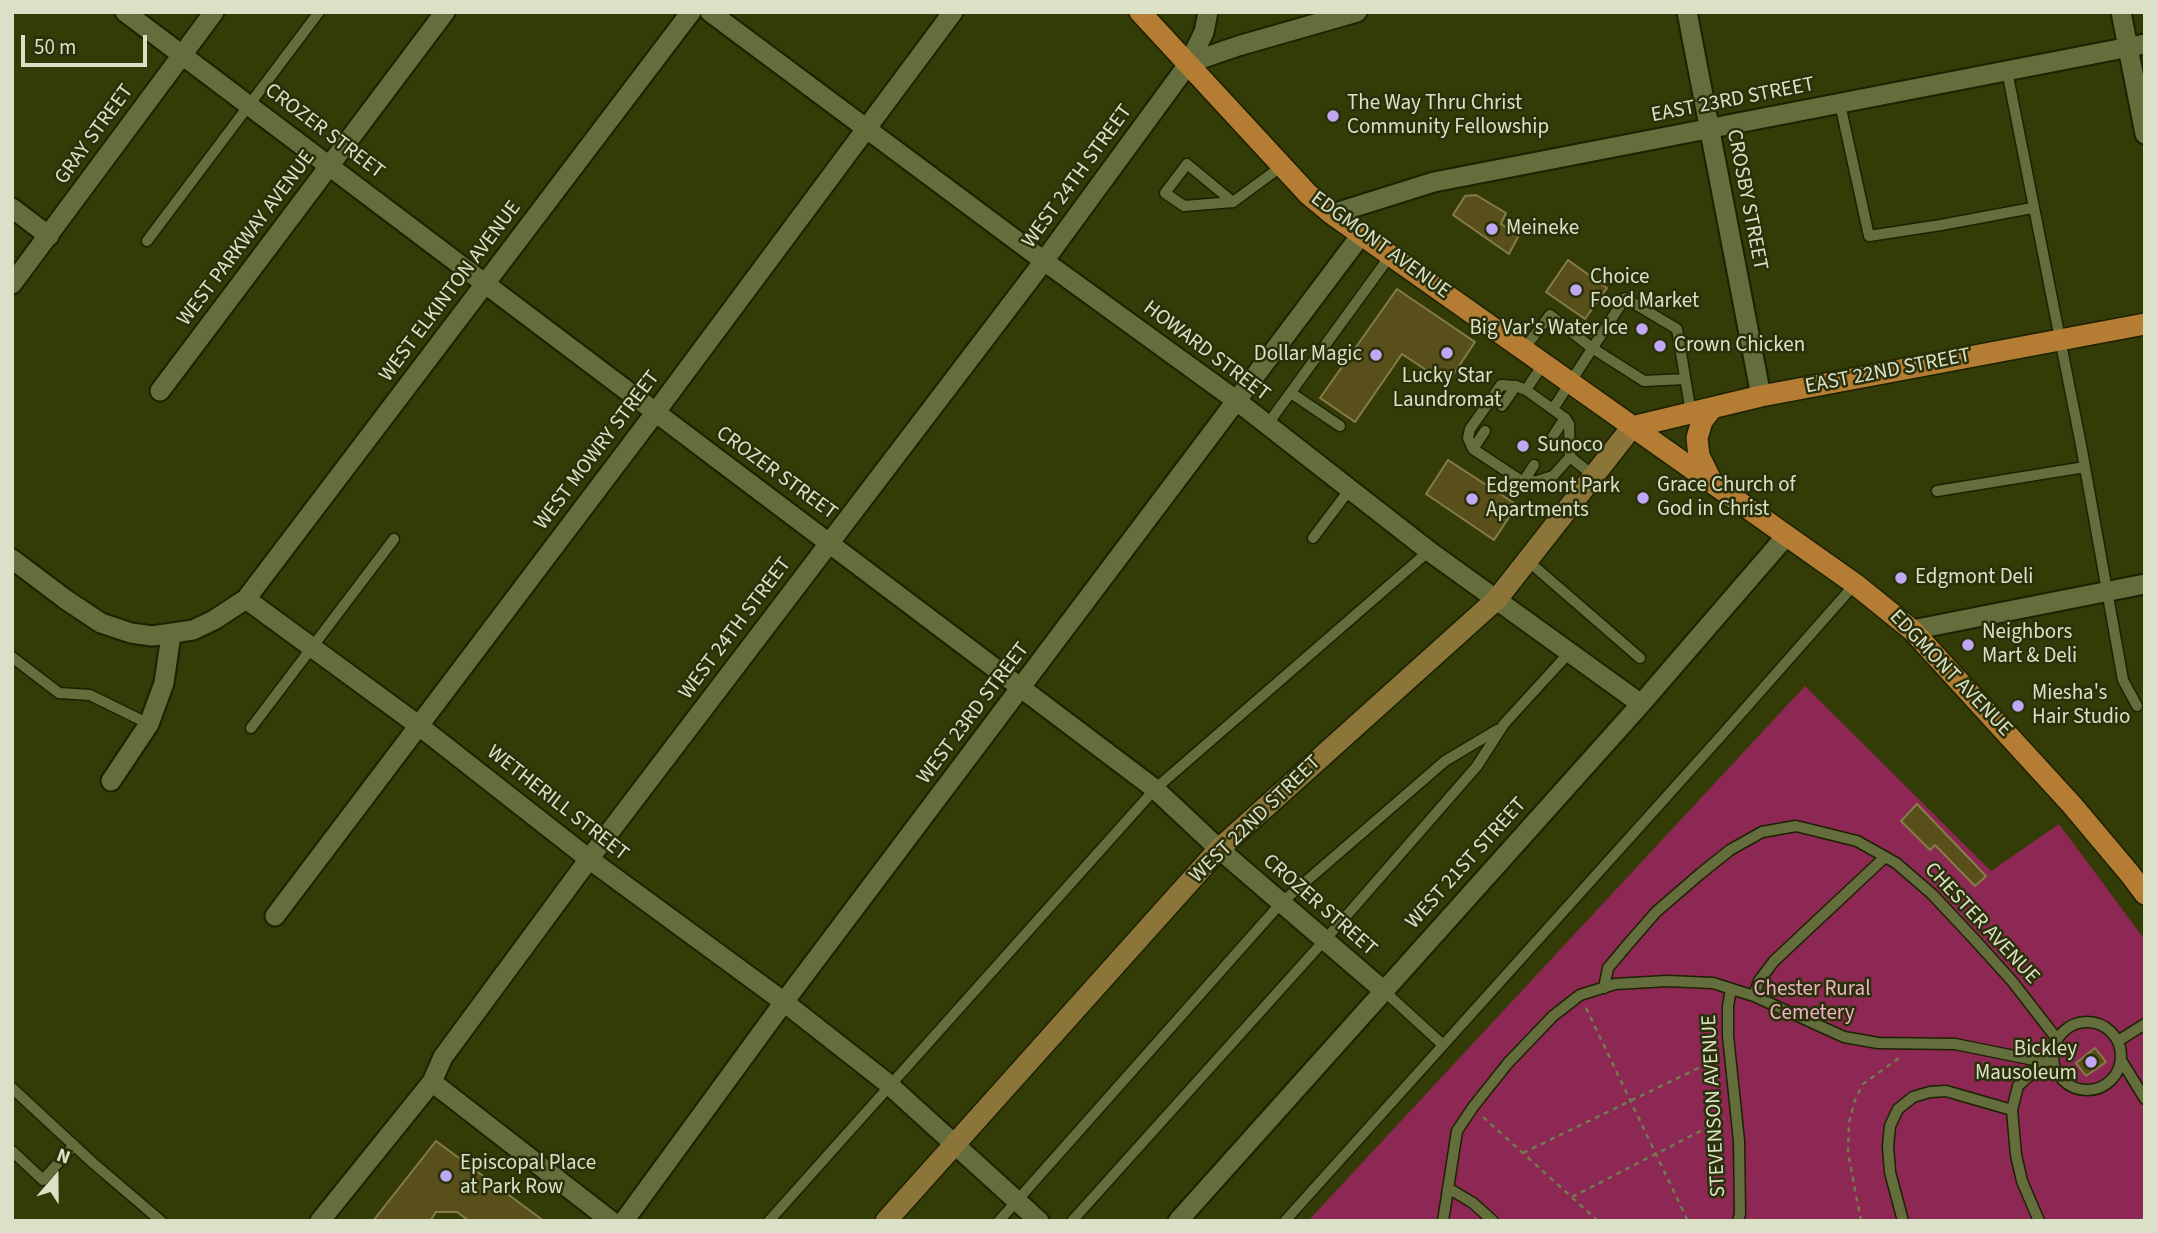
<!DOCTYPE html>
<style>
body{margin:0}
#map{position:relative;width:2157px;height:1233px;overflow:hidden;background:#333b06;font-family:"Source Sans 3",sans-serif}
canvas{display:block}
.frame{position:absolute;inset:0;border:14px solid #dbe1c7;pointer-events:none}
.north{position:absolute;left:21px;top:1142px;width:70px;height:70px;-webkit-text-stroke:5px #2a300a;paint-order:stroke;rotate:20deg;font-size:19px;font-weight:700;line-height:28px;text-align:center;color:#dbe1c7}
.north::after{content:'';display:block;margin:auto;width:24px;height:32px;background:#dbe1c7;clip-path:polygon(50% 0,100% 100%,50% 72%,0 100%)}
.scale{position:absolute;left:21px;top:35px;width:126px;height:32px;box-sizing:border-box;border:4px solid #dbe1c7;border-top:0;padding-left:9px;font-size:21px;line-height:24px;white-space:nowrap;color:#dbe1c7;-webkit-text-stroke:5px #2a300a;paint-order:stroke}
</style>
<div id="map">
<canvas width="2157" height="1233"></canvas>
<div class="frame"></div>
<div class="north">N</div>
<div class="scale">50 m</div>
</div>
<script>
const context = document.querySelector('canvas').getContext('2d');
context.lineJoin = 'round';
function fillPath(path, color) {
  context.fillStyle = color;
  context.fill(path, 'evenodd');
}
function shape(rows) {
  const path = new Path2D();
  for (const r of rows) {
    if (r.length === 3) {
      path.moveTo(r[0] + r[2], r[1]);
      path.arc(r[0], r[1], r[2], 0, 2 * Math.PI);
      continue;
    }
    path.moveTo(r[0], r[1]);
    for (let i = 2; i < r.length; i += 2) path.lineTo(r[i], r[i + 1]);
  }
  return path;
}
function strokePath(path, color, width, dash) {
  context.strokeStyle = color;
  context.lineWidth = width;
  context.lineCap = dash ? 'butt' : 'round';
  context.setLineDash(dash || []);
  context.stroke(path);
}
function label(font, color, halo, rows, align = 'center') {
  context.font = font + ' "Source Sans 3",sans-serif';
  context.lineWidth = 5;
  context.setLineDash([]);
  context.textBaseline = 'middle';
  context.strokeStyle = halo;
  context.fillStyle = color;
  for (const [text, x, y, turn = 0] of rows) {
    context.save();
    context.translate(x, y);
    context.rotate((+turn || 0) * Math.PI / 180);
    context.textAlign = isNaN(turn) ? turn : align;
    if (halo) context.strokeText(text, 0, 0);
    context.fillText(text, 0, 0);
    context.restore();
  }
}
fillPath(shape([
 [1805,686,1991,871,2059,824,2145,940,2145,1221,1308,1221]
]), '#8c2853');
const building = shape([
 [1476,195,1506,213,1501,224,1519,235,1509,254,1453,215,1465,196,1476,195],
 [1568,260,1607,288,1585,319,1546,292,1568,260],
 [1397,289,1475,342,1447,384,1402,354,1355,422,1320,398,1397,289],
 [1448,460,1517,505,1494,540,1426,494,1448,460],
 [1917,804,1986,876,1975,886,1935,845,1930,850,1901,821,1917,804],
 [2095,1048,2106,1062,2086,1076,2076,1063,2095,1048],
 [436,1141,544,1221,469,1221,457,1212,436,1212,430,1221,373,1221,436,1141]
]);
fillPath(building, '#594f1a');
strokePath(building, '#867c48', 2);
const lane = shape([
 [2007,71,2081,445,2123,680,2137,706],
 [1840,104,1869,236,1941,225,2032,208],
 [1233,202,1184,206,1165,193,1187,164,1233,202,1282,166],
 [147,241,319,12],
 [1524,349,1550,315,1592,348,1644,381,1685,379],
 [1543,364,1526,390,1565,418,1569,424,1570,457,1594,476],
 [1291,393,1340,426],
 [1502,406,1516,386],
 [1553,409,1625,298,1677,329,1691,413],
 [1267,425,1390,256],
 [1485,431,1473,449,1523,482,1537,481,1553,476,1570,457],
 [1551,439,1565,418],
 [1473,449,1468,438,1470,429,1501,385,1516,386,1526,390],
 [1523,482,1534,465],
 [1937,491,2085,467],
 [1313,538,1350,489],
 [1528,561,1640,658],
 [12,657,59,693,90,695,149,724],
 [251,728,394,539],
 [1604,988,1608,968,1629,943,1656,912,1700,874,1730,850,1762,832,1796,826,1857,841,1896,863,1932,894,1975,940,2012,981,2057,1039],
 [1731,989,1728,1006,1728,1036,1739,1141,1740,1214,1738,1221],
 [1384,991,1442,1044],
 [1754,996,1759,981,1774,961,1885,857],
 [2087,1056,34],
 [2118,1041,2145,1024],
 [2121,1060,2145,1099],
 [12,1088,93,1163,161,1221],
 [12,1151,43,1180,74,1145],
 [1448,1188,1473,1203,1493,1221],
 [769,1221,1155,789,1429,551],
 [999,1221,1281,903,1445,761,1497,730],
 [1072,1221,1348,914,1477,766,1504,724,1568,654],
 [1285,1221,1721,736,1855,584],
 [1443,1221,1457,1131,1473,1107,1508,1063,1553,1016,1580,995,1615,984,1667,981,1713,983,1754,996,1844,1037,1878,1043,1955,1044,2044,1062,2053,1059],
 [1903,1221,1890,1172,1888,1146,1890,1126,1898,1109,1913,1097,1930,1092,1946,1091,2012,1110],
 [2039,1221,2022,1181,2016,1155,2012,1110,2018,1086,2044,1062]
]);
const street = shape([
 [125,12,1155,789,1219,849,1384,991],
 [710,12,1044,261,1237,401,1429,551,1641,704],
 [1687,12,1761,396],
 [2121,12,2145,134],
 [1189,63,1238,46,1357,12],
 [12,208,49,236],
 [1332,214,1434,182,2145,44],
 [12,284,214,12],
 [160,391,445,12],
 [12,559,65,599,101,623,131,633,152,636,193,630,214,620,246,599,418,725,589,859,784,1002,886,1082,1039,1221],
 [246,599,691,12],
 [1912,630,2145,584],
 [111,781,149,724,164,683,171,635],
 [275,916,655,413,953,12],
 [432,1082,611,1221],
 [320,1221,432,1082,443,1057,589,859,1044,261,1189,63,1204,32,1208,12],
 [624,1221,784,1002,1361,235],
 [1178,1221,1641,704,1787,535]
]);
const secondary = shape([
 [886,1221,1219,849,1497,599,1632,427]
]);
const primary = shape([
 [1140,12,1308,194,1332,214,1855,584,1912,630,2072,805,2130,874,2145,894],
 [1632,427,1761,396,2145,324],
 [1712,482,1699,456,1697,438,1702,421,1712,408]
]);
strokePath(lane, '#1c2100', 13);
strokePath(street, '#1c2100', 23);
strokePath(secondary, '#1c2100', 24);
strokePath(primary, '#1c2100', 24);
strokePath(shape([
 [1586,1008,1688,1221],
 [1483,1117,1598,1221],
 [1523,1153,1717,1059],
 [1572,1197,1724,1119],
 [1861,1221,1848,1153,1849,1123,1855,1100,1863,1084,1899,1058]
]), '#727a4f', 2.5, [5, 5]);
strokePath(lane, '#646d3c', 10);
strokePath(street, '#646d3c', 19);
strokePath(secondary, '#8c7538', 21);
strokePath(primary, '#b47d33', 21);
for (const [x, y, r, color] of [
 [1333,116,7,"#c0a8f4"],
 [1492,229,7,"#c0a8f4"],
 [1576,290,7,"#c0a8f4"],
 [1642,329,7,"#c0a8f4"],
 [1660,346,7,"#c0a8f4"],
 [1447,353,7,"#c0a8f4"],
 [1376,355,7,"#c0a8f4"],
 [1523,446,7,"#c0a8f4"],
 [1643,498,7,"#c0a8f4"],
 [1472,499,7,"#c0a8f4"],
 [1901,578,7,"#c0a8f4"],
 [1968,645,7,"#c0a8f4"],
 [2018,706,7,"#c0a8f4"],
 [2091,1062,7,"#c0a8f4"],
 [446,1176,7,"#c0a8f4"]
]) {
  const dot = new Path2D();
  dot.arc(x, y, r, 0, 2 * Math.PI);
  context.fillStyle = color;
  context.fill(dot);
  strokePath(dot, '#2a300a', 2.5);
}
label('21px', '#dbe1c7', '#2a300a', [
 ["EAST 23RD STREET",1733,101,-11],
 ["CROZER STREET",324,132,37],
 ["GRAY STREET",95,135,-54],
 ["WEST 24TH STREET",1078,177,-54],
 ["CROSBY STREET",1746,200,79],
 ["WEST PARKWAY AVENUE",247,239,-53],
 ["EDGMONT AVENUE",1380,246,36],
 ["WEST ELKINTON AVENUE",451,292,-53],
 ["HOWARD STREET",1206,352,37],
 ["EAST 22ND STREET",1888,372,-11],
 ["WEST MOWRY STREET",598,451,-53],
 ["CROZER STREET",776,474,36],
 ["WEST 24TH STREET",736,629,-53],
 ["EDGMONT AVENUE",1950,674,46],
 ["WEST 23RD STREET",974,714,-53],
 ["WETHERILL STREET",557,804,38],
 ["WEST 22ND STREET",1256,820,-44],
 ["WEST 21ST STREET",1467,864,-48],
 ["CROZER STREET",1319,906,41],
 ["CHESTER AVENUE",1981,924,47],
 ["STEVENSON AVENUE",1715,1106,-93]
]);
label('21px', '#dbe1c7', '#2a300a', [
 ["The Way Thru Christ",1347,104],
 ["Community Fellowship",1347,128],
 ["Meineke",1506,229],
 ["Choice",1590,278],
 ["Food Market",1590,302],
 ["Big Var's Water Ice",1628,329,"right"],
 ["Crown Chicken",1674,346],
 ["Dollar Magic",1362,355,"right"],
 ["Lucky Star",1447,377,"center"],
 ["Laundromat",1447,401,"center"],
 ["Sunoco",1537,446],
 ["Grace Church of",1657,486],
 ["God in Christ",1657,510],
 ["Edgemont Park",1486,487],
 ["Apartments",1486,511],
 ["Edgmont Deli",1915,578],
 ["Neighbors",1982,633],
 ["Mart & Deli",1982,657],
 ["Miesha's",2032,694],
 ["Hair Studio",2032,718],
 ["Bickley",2077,1050,"right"],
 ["Mausoleum",2077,1074,"right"],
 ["Episcopal Place",460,1164],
 ["at Park Row",460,1188]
], 'left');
label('21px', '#efb2c5', '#2a300a', [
 ["Chester Rural",1812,990],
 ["Cemetery",1812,1014]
]);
</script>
